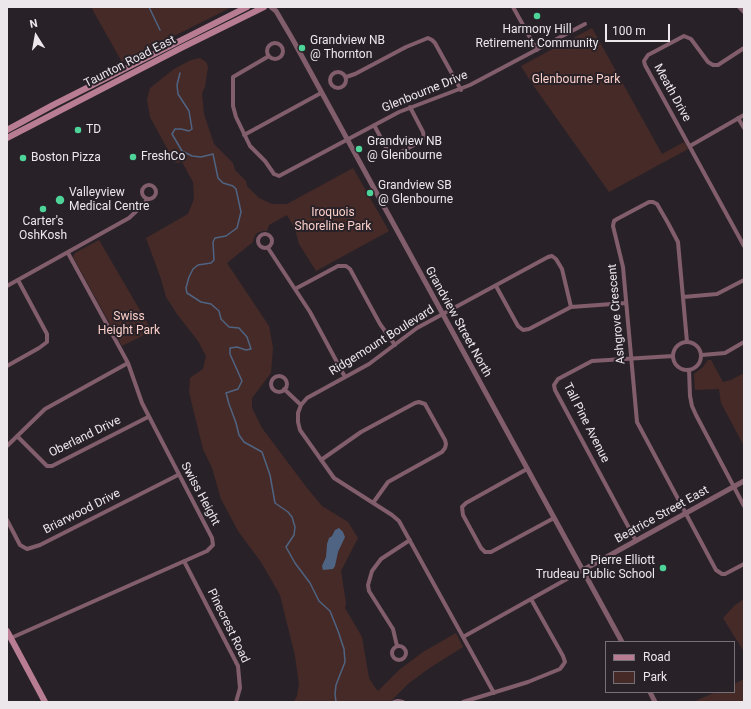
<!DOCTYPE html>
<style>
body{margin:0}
#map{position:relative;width:751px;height:709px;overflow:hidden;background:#282228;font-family:Roboto,sans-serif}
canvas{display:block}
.frame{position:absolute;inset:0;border:8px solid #ebe7eb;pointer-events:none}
.legend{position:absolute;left:605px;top:641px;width:130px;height:52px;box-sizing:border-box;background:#282228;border:1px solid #767176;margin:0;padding:5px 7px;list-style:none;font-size:12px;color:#ebe7eb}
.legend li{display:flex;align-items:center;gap:8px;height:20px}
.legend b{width:20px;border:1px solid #767176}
.north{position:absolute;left:16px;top:16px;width:40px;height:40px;-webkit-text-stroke:3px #282228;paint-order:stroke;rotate:349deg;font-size:11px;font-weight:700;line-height:16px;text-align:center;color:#ebe7eb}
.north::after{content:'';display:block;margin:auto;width:14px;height:18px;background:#ebe7eb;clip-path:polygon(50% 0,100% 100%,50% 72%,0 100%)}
.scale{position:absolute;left:605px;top:24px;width:65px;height:18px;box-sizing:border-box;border:2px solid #ebe7eb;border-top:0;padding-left:5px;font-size:12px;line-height:14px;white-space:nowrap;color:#ebe7eb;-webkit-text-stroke:3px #282228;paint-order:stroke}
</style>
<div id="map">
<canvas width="751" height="709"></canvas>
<div class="frame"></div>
<ul class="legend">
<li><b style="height:5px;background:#b87d93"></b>Road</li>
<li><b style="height:11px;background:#462a27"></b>Park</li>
</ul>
<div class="north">N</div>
<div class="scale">100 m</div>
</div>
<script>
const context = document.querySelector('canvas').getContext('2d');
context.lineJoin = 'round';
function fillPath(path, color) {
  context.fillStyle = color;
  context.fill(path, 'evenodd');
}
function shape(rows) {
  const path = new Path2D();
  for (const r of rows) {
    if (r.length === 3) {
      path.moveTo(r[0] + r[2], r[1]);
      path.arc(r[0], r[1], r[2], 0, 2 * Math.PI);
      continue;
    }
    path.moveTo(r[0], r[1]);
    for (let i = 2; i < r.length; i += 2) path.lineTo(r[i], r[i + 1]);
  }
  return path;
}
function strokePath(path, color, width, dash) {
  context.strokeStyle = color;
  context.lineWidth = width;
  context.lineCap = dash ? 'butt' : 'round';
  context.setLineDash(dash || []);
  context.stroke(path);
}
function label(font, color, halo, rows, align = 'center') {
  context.font = font + ' Roboto,sans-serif';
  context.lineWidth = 4;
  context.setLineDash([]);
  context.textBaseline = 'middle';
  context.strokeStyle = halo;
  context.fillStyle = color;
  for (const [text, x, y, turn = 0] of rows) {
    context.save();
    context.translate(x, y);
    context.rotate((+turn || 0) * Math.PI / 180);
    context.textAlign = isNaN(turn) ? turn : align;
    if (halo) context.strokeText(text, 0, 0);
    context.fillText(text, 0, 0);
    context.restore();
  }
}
fillPath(shape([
 [91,7,232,7,122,62],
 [592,28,662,154,684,142,688,149,609,192,533,85,521,66],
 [200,58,206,62,208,67,205,87,202,93,204,114,214,144,233,163,235,170,246,181,247,186,259,198,272,204,287,204,353,168,389,231,316,271,299,244,295,229,287,215,269,225,267,231,263,231,257,233,254,237,253,242,227,263,269,326,273,348,271,373,252,398,252,408,262,428,307,488,322,506,348,522,358,538,341,571,346,603,345,608,362,637,369,678,374,686,378,691,399,670,423,652,456,633,463,647,428,669,408,684,390,702,294,702,297,696,299,684,295,656,280,595,261,562,238,531,221,499,212,468,203,449,189,392,190,378,203,369,206,356,198,341,177,314,166,297,161,279,146,238,188,214,194,199,193,182,182,162,175,163,150,117,147,99,150,88,174,69,191,60],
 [99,240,152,331,122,346,73,257,75,253],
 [708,360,711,360,723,382,731,380,744,373,744,446,721,403,719,389,695,390,694,374,703,367],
 [744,599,744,652,723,618,735,605],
 [744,679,744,702,693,702,716,692,734,692,734,684]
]), '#462a27');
fillPath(shape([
 [339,528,343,532,345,537,338,552,335,566,333,569,323,570,322,566,326,557,327,544,329,538,332,536,335,530]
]), '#4f6482');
strokePath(shape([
 [149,7,160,30],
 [180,73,177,85,178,94,189,111,192,129,189,131,181,129,175,129,172,134,182,151,192,156,201,157,213,154,218,178,223,183,233,186,236,189,241,212,237,228,226,236,215,238,213,242,214,260,211,263,198,265,193,269,189,277,186,288,187,293,201,302,211,304,219,311,221,319,229,327,239,328,247,337,251,349,246,350,237,347,230,348,230,354,242,381,238,389,226,393,229,404,236,423,239,435,244,442,262,452,270,475,275,503,288,512,292,517,295,527,294,535,286,547,295,563,310,583,319,601,330,611,338,631,344,649,345,662,336,685,335,694,336,702]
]), '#4f6482', 1.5);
strokePath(shape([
 [513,7,537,50],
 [739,7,744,12],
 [275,51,8],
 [744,48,718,65,713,65,708,62,691,39,684,36,648,55,644,61,645,65,744,246],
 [269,56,233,77,233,106,236,117,250,146,265,161,274,174,279,176,399,112,470,85,585,24],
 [338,80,8],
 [346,77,355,74,406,47,428,38,432,40,435,43,461,90],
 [738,118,744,128],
 [374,125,389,153,392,156,396,155,421,141,424,137,423,132,410,107],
 [244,135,321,93],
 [690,146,744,115],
 [149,192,7],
 [265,241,7],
 [268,248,310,312,345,377],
 [7,286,129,218,144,204,147,199],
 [496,286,518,326,523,330,529,329,571,307,626,303],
 [295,289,338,266,346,266,350,269,380,324,395,345],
 [683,297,717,294,744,280],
 [687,342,678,242,668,223,657,204,653,202,649,202,617,219,614,221,613,226,623,267,637,422,716,570,722,574,725,574,744,564],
 [687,356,14],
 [702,355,725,353,744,342],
 [7,366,39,348,47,342,47,334,18,280],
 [689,370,690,396,692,406,696,415,744,506],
 [279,384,8],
 [284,389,301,405],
 [17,436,47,466,52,466,148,417],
 [7,446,45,409,128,363],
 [321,460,361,432,415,403,419,402,425,404,445,440,446,444,445,448,442,452,388,482,373,503],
 [527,469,466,503,462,507,463,515,481,548,485,552,491,552,554,518],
 [7,520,20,545,27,549,40,545,178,475],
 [636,541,555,390,554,385,558,379,592,361,673,356],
 [184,561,238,666,240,688,236,702],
 [463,637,583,570],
 [11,638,207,551,213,545,212,538,142,403,128,363,68,253],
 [399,653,7],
 [397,646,393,629,369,591,368,585,372,571,381,559,410,540],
 [494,693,399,521,392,515,334,478,300,430,298,422,298,413,301,405,307,398,369,364,417,328,548,257,552,256,556,259,562,269,571,307],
 [394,702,398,701,403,702],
 [463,702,528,682,560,669,563,665,565,662,563,656,531,599]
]), '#825d6b', 4);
strokePath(shape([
 [271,7,276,11,293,40,622,642],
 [583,570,744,481],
 [650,692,655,702]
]), '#825d6b', 5);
strokePath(shape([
 [7,130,53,105,247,7],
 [7,138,181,48,264,7],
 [7,631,45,702]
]), '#b87d93', 6);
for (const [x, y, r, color] of [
 [537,16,4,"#4ed399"],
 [302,48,4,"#4ed399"],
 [78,130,4,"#4ed399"],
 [359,149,4,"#4ed399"],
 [133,157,4,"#4ed399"],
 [23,158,4,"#4ed399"],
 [370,193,4,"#4ed399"],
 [60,200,5,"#4ed399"],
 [43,209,4,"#4ed399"],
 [663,568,4,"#4ed399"]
]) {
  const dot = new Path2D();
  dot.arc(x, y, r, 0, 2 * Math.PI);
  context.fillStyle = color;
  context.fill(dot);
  strokePath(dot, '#282228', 1.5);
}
label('12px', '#ebe7eb', '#282228', [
 ["Harmony Hill",537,30,"center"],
 ["Retirement Community",537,44,"center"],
 ["Grandview NB",310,41],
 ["@ Thornton",310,55],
 ["TD",86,130],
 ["Grandview NB",367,142],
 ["@ Glenbourne",367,156],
 ["FreshCo",141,157],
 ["Boston Pizza",31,158],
 ["Grandview SB",378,186],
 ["@ Glenbourne",378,200],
 ["Valleyview",69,193],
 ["Medical Centre",69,207],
 ["Carter's",43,222,"center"],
 ["OshKosh",43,236,"center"],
 ["Pierre Elliott",655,561,"right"],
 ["Trudeau Public School",655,575,"right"]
], 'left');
label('12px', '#ebe7eb', '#282228', [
 ["Taunton Road East",130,62,-27],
 ["Glenbourne Drive",425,92,-22],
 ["Meath Drive",672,93,61],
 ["Ashgrove Crescent",617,314,-95],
 ["Grandview Street North",458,322,61],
 ["Ridgemount Boulevard",382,341,-32],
 ["Tall Pine Avenue",586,423,63],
 ["Oberland Drive",85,437,-26],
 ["Swiss Height",200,494,62],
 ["Briarwood Drive",82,512,-27],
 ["Beatrice Street East",662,515,-29],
 ["Pinecrest Road",228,626,64]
]);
label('12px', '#fbcec8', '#282228', [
 ["Glenbourne Park",576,80],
 ["Iroquois",333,213],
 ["Shoreline Park",333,227],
 ["Swiss",129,317],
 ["Height Park",129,331]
]);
</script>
